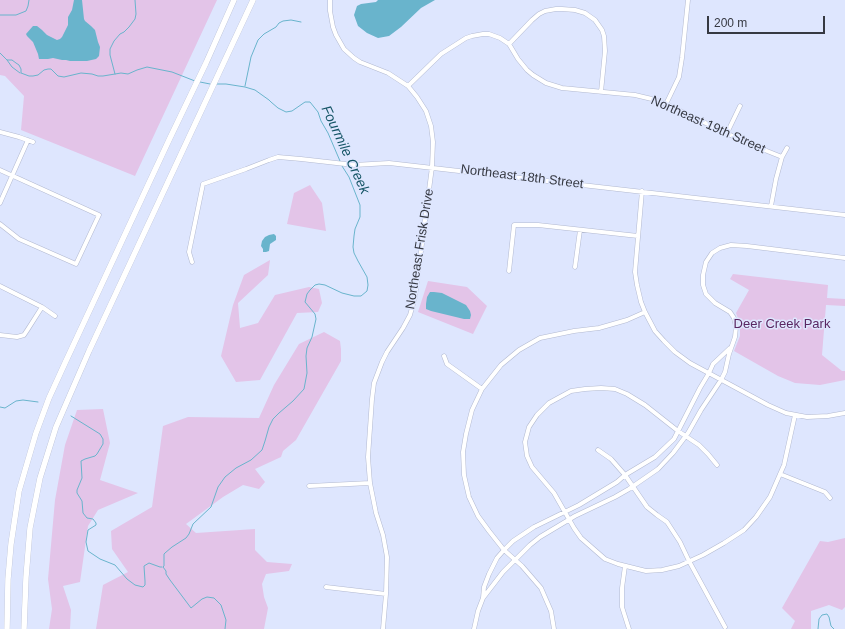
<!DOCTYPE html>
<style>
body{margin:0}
#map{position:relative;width:845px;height:629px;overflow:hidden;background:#dee6fe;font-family:Helvetica,sans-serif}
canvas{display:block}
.scale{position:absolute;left:707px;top:16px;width:118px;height:18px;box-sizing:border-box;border:2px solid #363942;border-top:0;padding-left:5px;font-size:12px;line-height:14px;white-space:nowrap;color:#363942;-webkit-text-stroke:3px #dee6fe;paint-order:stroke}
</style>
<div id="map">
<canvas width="845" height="629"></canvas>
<div class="scale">200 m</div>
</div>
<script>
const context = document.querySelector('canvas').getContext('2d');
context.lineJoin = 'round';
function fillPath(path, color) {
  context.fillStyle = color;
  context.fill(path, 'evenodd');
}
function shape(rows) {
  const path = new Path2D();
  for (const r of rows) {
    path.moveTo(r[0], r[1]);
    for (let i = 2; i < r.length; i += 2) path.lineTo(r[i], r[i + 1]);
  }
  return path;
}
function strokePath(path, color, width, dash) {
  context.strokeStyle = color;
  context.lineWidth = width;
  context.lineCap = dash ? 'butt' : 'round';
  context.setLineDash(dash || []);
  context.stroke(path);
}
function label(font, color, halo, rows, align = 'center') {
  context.font = font + ' Helvetica,sans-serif';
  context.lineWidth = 3;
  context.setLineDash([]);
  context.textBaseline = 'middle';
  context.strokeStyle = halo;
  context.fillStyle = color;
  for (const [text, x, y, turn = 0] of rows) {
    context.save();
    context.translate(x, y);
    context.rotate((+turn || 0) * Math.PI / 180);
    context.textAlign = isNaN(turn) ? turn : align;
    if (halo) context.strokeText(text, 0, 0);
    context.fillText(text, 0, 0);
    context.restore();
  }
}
fillPath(shape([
 [0,0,217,0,135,176,21,130,24,96,5,76,0,75],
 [310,185,322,203,326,231,287,224,294,193],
 [270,260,268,275,238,303,240,328,258,323,275,295,309,287,319,289,322,303,318,312,297,313,260,380,236,382,221,356,233,305,244,275],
 [733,274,828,285,827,298,845,299,845,306,826,305,822,355,842,371,845,371,845,380,820,385,795,383,778,376,734,351,740,336,740,324,736,313,749,290,730,279],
 [428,281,467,287,487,306,473,334,418,312],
 [324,332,340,341,341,349,341,361,296,440,283,451,281,457,255,469,265,482,259,489,243,485,223,497,186,524,196,533,255,529,255,550,267,562,292,564,289,571,266,574,262,584,264,597,268,608,264,629,96,629,103,585,128,572,112,549,111,531,152,507,163,426,188,417,259,418,274,385,299,344],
 [103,409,110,443,100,480,138,493,98,510,88,526,80,582,63,586,71,610,70,629,49,629,52,609,48,579,55,500,65,445,77,410],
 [845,538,845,607,842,610,829,605,811,611,811,629,791,629,795,621,782,608,820,541,828,542]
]), '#e3c4e8');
fillPath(shape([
 [74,0,82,0,84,19,85,21,91,26,95,30,98,42,100,47,99,56,96,59,87,61,70,61,66,60,62,60,53,58,48,59,39,59,38,54,33,42,27,36,26,34,33,26,37,26,42,30,47,35,57,40,60,39,62,37,68,25,68,17,72,10],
 [378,0,435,0,421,8,401,27,389,36,378,38,367,33,358,26,354,15,357,6,361,4,376,2],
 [274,234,276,236,276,240,270,244,269,251,266,252,263,252,263,249,261,246,262,241,265,237,269,235],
 [430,292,434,292,442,293,466,305,470,311,471,315,470,319,464,319,431,311,426,309,426,304,427,297]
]), '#69b4cc');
strokePath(shape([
 [0,15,16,15,26,11,28,6,29,0],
 [0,53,7,60,12,60,16,63,19,65,21,69,21,73,29,76,33,76,38,75,44,70,48,69,51,69,58,76,64,77,81,73,92,74,98,76,103,76,121,73,128,74,137,70,147,67,172,72,195,81],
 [7,60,12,67,20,73],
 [115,74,110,55,110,49,114,41,120,34,124,32,129,27,135,19,136,14,135,0],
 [200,82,210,84],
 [216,84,226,84,245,87,255,90,269,100,271,102,278,108,286,112,292,111,305,102,310,102,318,112,321,121,328,133,340,161],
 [245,86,251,57,258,40,264,34,276,27,279,23,283,21,291,20,301,22],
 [0,407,5,408,16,401,23,400,38,402],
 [71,416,100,434,103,439,103,444,97,454,95,456,85,459,81,461,82,478,77,490,77,493,82,501,83,513,87,518,93,519,96,523,96,525,88,530,86,542,88,551,100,559,115,565,127,579,135,585,143,587,145,585,145,581,144,566,149,563,160,567,162,567],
 [225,629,226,620,221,605,214,598,207,597,202,599,191,608,170,580,166,574,166,571,163,567,164,566,164,554,165,553,172,547,186,538,189,534,193,524,211,507,218,487,225,477,236,468,251,460,262,450,265,441,269,427,273,419,279,413,293,401,304,389,307,373,306,356,307,348,312,337,316,319,315,314,305,302,307,294,310,290,315,285,319,284,325,285,342,293,354,296,361,296,367,291,368,285,367,277,358,261,354,253,353,247,354,236,355,229,360,217,360,205,349,177,342,166],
 [818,629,819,619,822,615,827,614,829,617,831,626,834,629]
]), '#69b4cc', 1);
const minor = shape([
 [330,0,330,11,333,27,336,35,344,49,354,58,360,62,388,73,408,86,417,97,426,111,431,126,433,142,432,167,415,297,410,315,403,328,387,352,382,362,374,383,372,399,368,457,370,483,376,513,383,535,387,557,386,594,383,629],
 [509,44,532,20,539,14,545,11,556,9,562,9,575,10,585,13,595,20,602,30,604,36,605,51,601,92],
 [408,86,441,54,466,38,472,36,483,34,489,34,500,38,509,44,518,59,527,70,533,75,546,83,562,88,635,95,656,100,666,104,747,143,782,157],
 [666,104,679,77,682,58,688,0],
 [0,132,19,137,33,142],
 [727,133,740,106],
 [0,170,99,215,76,264,19,239,0,224],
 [642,191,635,272,637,285,641,302,645,312,655,331,664,341,675,352,690,363,768,405,786,413,807,417,828,416,845,413],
 [0,203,28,140],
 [771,206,776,179,782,157,787,148],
 [192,262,189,252,203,184,246,169,269,160,278,157,301,159,354,165,389,163,845,215],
 [575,267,580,230],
 [509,271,514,225,538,225,638,236],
 [0,286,42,307,55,316],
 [0,335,17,337,24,335,28,329,42,307],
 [444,356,447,364,482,389],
 [598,450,611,459,625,475,647,507,657,515,667,522,680,542,689,561,725,627],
 [717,465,708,454,699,445,678,431,645,405,627,394,615,389,601,388,585,389,571,391,549,403,537,415,529,427,525,442,527,456,532,467,554,493,574,528,581,538,605,559,618,564,646,571,662,570,679,566,703,555,724,543,744,530,756,517,770,497,784,465,795,415],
 [780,474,825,492,830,498],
 [309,486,370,483],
 [625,566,622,588,622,607,629,629],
 [326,587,386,594],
 [483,598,503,572,530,545,540,537,575,516,615,497,629,489,658,469,673,453,688,433,701,410,721,380,725,372,729,354,735,337,736,327,734,318,730,312,715,303,706,294,703,285,703,275,706,262,712,253,720,248,731,245,747,246,845,258],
 [474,629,478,611,483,598,484,587,489,574,497,558,504,550,513,541,534,527,579,505,617,482,625,475,655,457,674,439,700,388,709,373,713,364,730,348],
 [554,629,551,611,541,588,522,566,504,550,489,531,478,516,469,497,464,475,463,452,466,434,472,410,482,389,501,365,519,350,540,338,574,331,599,328,627,320,645,312]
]);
const highway = shape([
 [7,629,8,579,11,544,19,491,26,467,36,433,49,398,65,363,169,140,206,63,234,0],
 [24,629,26,577,30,528,40,478,56,427,89,351,253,0]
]);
strokePath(minor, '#b2b9d0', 5);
strokePath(highway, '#b2b9d0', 6);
strokePath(minor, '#fff', 4);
strokePath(highway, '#fff', 5.5);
label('13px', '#363942', '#dee6fe', [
 ["Northeast 19th Street",708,125,24],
 ["Northeast 18th Street",522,177,7],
 ["Northeast Frisk Drive",420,249,-81]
]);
label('13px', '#5a2762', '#dee6fe', [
 ["Deer Creek Park",782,324]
]);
label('italic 14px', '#145465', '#dee6fe', [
 ["Fourmile Creek",345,150,65]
]);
</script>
